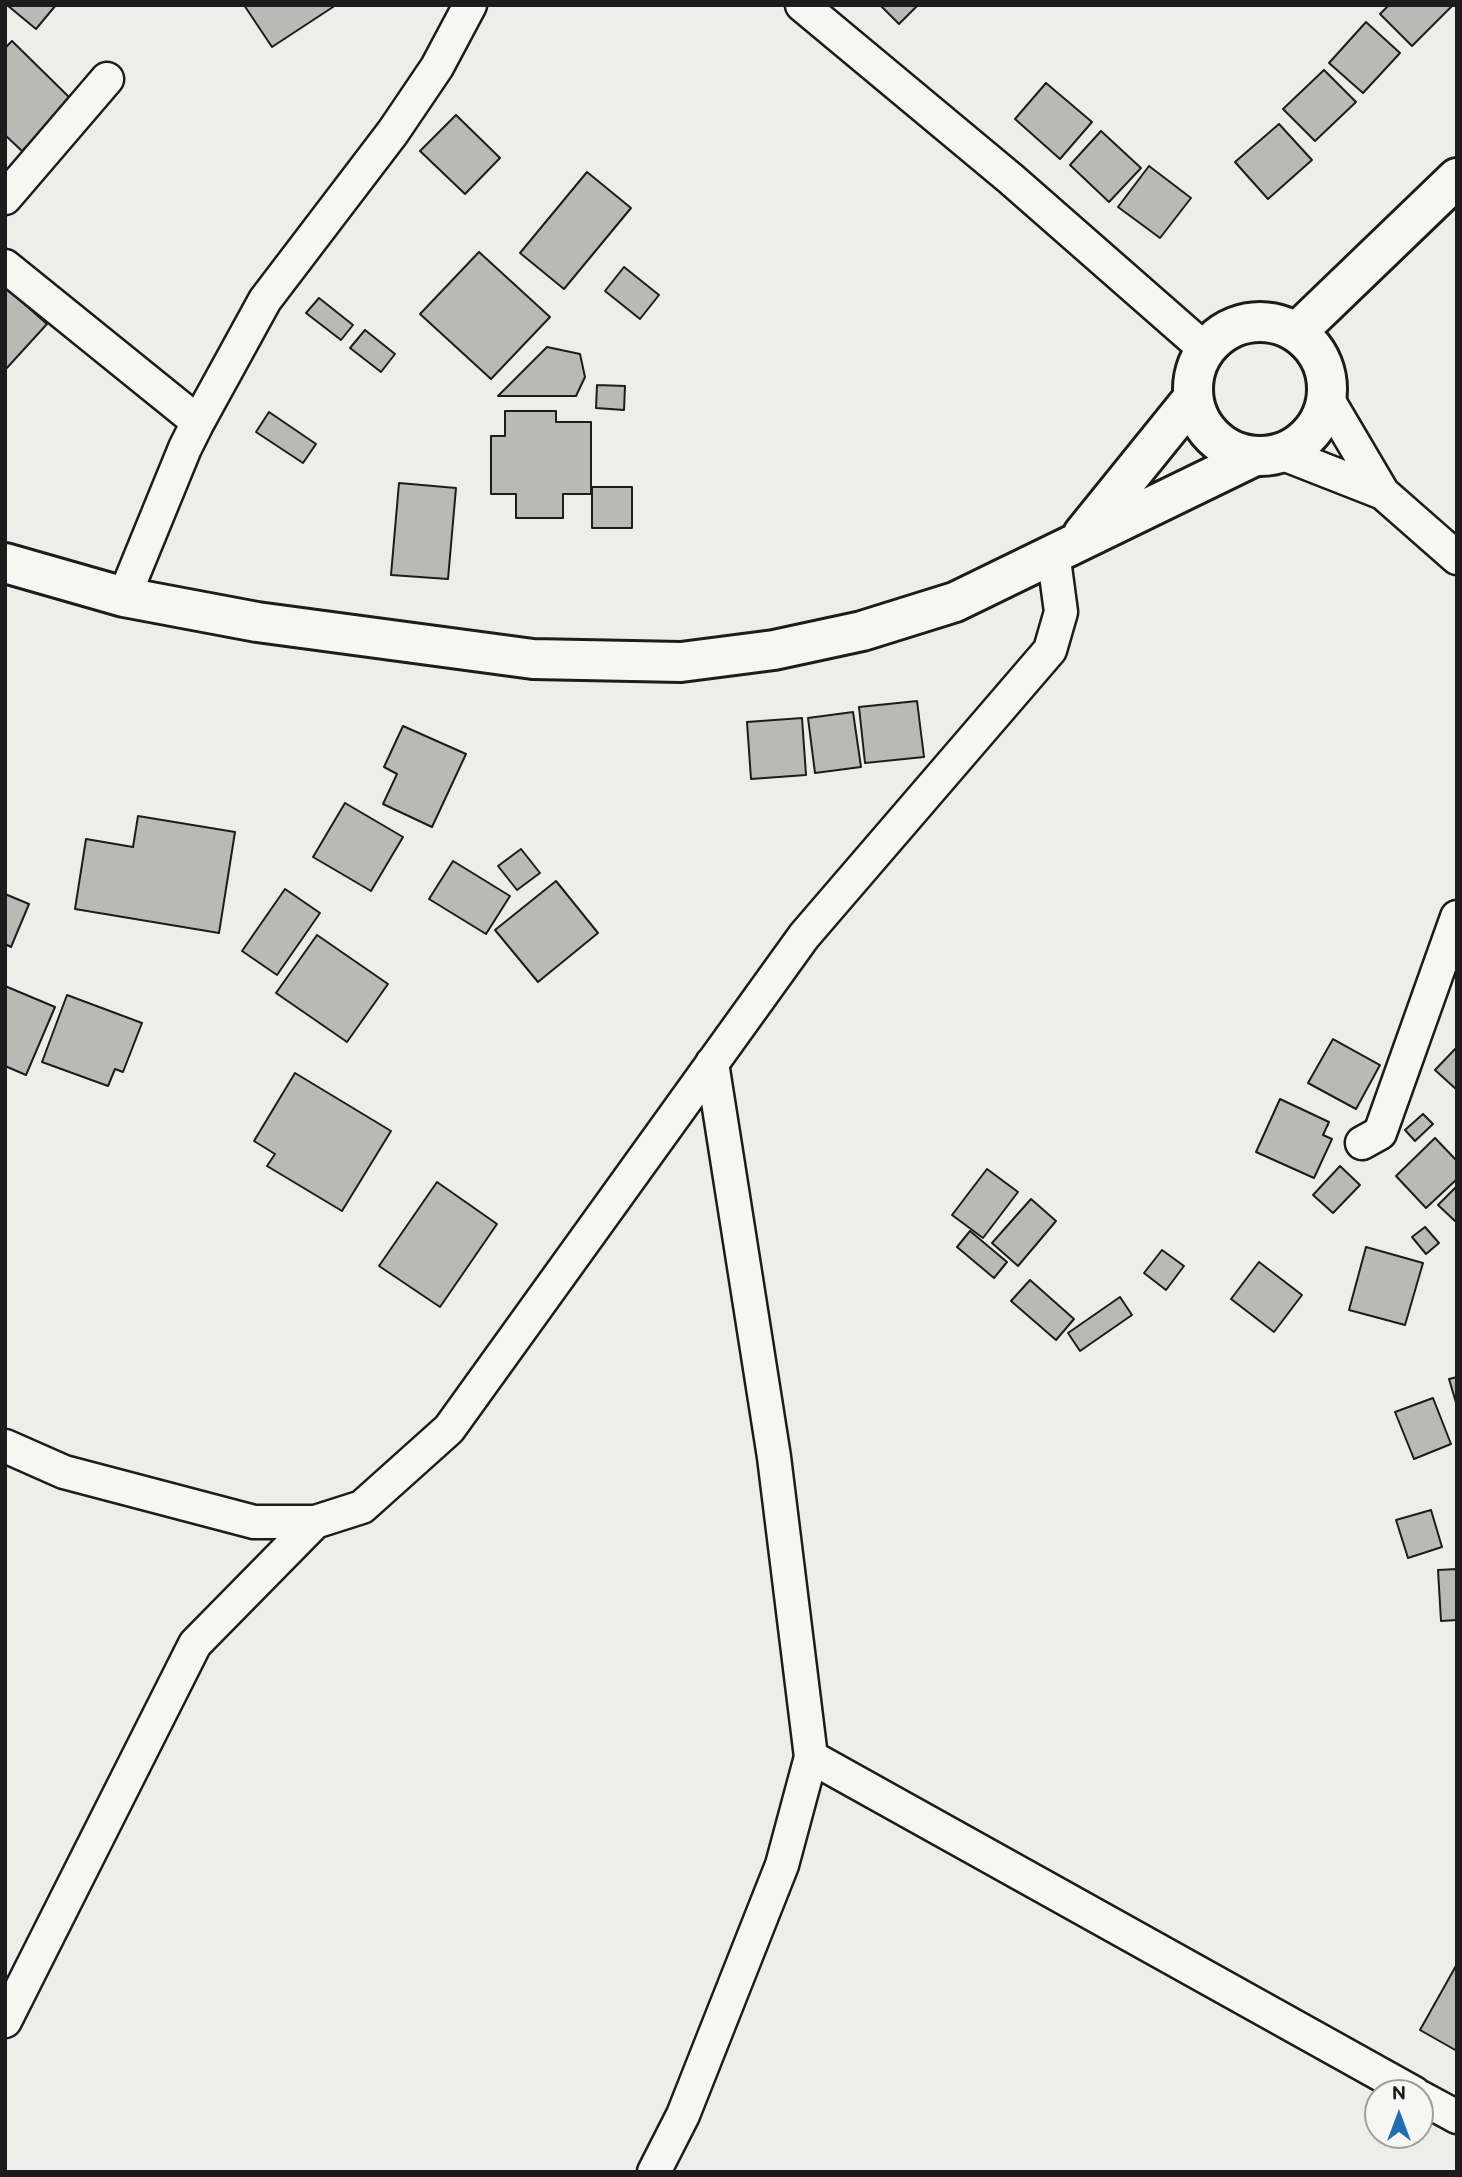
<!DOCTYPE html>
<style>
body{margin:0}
#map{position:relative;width:1462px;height:2177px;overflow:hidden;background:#edede9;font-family:"Balsamiq Sans",sans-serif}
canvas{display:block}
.frame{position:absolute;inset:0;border:7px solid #1c1c1c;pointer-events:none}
.north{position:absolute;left:1364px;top:2079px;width:70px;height:70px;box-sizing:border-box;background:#f6f6f2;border:2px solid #9f9f9c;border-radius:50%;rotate:0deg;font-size:19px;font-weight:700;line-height:28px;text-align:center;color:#1c1c1c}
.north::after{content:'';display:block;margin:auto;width:24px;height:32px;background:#1f6fb2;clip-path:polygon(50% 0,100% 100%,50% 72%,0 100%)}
</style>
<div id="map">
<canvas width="1462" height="2177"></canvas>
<div class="frame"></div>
<div class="north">N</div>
</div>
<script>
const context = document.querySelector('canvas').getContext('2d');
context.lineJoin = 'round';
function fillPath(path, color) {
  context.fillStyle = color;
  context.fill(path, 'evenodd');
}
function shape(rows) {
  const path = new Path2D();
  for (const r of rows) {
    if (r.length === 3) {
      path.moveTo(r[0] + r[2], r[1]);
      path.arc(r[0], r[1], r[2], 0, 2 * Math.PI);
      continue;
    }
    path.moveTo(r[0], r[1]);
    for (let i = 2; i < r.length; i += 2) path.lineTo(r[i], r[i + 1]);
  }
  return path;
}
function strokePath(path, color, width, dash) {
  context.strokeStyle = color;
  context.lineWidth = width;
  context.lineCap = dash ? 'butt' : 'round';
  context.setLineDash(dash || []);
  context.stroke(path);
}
const building = shape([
 [7,5,56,5,36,29,7,5],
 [244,5,336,5,272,47,244,5],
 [880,5,918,5,899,24,880,5],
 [1389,5,1453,5,1412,46,1380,14,1389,5],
 [1366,22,1400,53,1363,93,1329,63,1366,22],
 [12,41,72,100,22,151,5,135,5,48,12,41],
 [1324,70,1356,102,1315,141,1283,109,1324,70],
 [1046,83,1092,122,1060,159,1015,119,1046,83],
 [456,115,500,158,465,194,420,151,456,115],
 [1279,124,1312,160,1268,199,1235,162,1279,124],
 [1101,131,1141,168,1109,202,1070,165,1101,131],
 [1149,166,1191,198,1160,238,1118,207,1149,166],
 [587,172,631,208,564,289,520,253,587,172],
 [479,252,550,317,491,379,420,314,479,252],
 [624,267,659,295,640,319,605,291,624,267],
 [5,287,47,324,5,370,5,287],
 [319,298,353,325,341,340,306,313,319,298],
 [365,330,395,354,381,372,350,348,365,330],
 [547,347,580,354,585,377,576,396,498,396,547,347],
 [597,385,625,386,624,410,596,408,597,385],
 [505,411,556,411,556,422,591,422,591,494,563,494,563,518,516,518,516,494,491,494,491,436,505,436,505,411],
 [269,412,316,444,303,463,256,432,269,412],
 [399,483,456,488,448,579,391,575,399,483],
 [592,487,632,487,632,528,592,528,592,487],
 [917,701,924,757,865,763,859,707,917,701],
 [853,712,861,767,815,773,808,718,853,712],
 [802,718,806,775,751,779,747,722,802,718],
 [403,726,466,754,432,827,383,804,397,774,384,767,403,726],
 [345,803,403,837,371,891,313,857,345,803],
 [138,816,235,832,219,933,75,909,86,839,133,847,138,816],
 [521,849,540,873,517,890,498,866,521,849],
 [453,861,510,896,486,934,429,899,453,861],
 [556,881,598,933,538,982,495,930,556,881],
 [285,889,320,913,277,975,242,951,285,889],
 [5,894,29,904,11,947,5,944,5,894],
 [317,935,388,984,347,1042,276,993,317,935],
 [5,986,55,1007,26,1075,5,1066,5,986],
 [67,995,142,1023,123,1072,115,1069,108,1086,42,1062,67,995],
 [1333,1039,1380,1065,1356,1109,1308,1083,1333,1039],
 [1457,1047,1457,1090,1435,1070,1457,1047],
 [295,1073,391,1131,342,1211,267,1166,275,1154,254,1141,295,1073],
 [1280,1099,1329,1122,1323,1135,1332,1139,1314,1178,1256,1152,1280,1099],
 [1423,1114,1433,1124,1415,1141,1405,1130,1423,1114],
 [1435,1138,1457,1161,1457,1179,1426,1208,1396,1176,1435,1138],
 [1340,1166,1360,1185,1333,1213,1313,1195,1340,1166],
 [987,1169,1018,1192,983,1238,952,1215,987,1169],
 [437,1182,497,1224,440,1307,379,1266,437,1182],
 [1457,1186,1457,1219,1455,1221,1438,1205,1457,1186],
 [1031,1199,1056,1221,1018,1266,992,1243,1031,1199],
 [1425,1227,1439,1243,1426,1254,1412,1237,1425,1227],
 [970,1231,1007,1262,994,1278,957,1247,970,1231],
 [1366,1247,1423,1263,1405,1325,1349,1310,1366,1247],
 [1162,1250,1184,1266,1166,1290,1144,1273,1162,1250],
 [1259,1262,1302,1295,1274,1332,1231,1299,1259,1262],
 [1030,1280,1074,1319,1056,1340,1011,1301,1030,1280],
 [1120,1297,1132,1315,1080,1351,1068,1333,1120,1297],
 [1457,1377,1457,1406,1449,1379,1457,1377],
 [1433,1398,1451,1444,1414,1459,1395,1412,1433,1398],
 [1431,1510,1442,1547,1408,1558,1396,1520,1431,1510],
 [1457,1569,1457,1620,1441,1621,1438,1570,1457,1569],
 [1457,1964,1457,2051,1420,2030,1457,1964]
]);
fillPath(building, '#b9b9b6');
strokePath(building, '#1c1c1c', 2);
const street = shape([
 [802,5,1011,179,1206,350],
 [5,198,107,79],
 [5,266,198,422,185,448,124,597],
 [198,422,265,300,393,132,437,67,470,5],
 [1281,453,1383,493,1327,398],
 [1383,493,1457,558],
 [1362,1143,1380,1133,1457,917],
 [5,1446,64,1472,254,1522,315,1522,362,1507,449,1429,804,936,1050,650,1061,612,1053,552],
 [811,1757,1414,2093],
 [5,2021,195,1644,315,1522],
 [1420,2097,1457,2117],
 [654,2172,683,2115,782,1865,811,1757,774,1457,712,1063]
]);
const primary = shape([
 [1260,389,67],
 [1297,332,1457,178],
 [1083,534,1193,398],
 [5,563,124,597,257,622,533,659,681,662,774,650,862,631,955,602,1255,456]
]);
strokePath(street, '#1c1c1c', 37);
strokePath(primary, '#1c1c1c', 44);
strokePath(street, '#f6f6f2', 32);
strokePath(primary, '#f6f6f2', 38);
</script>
